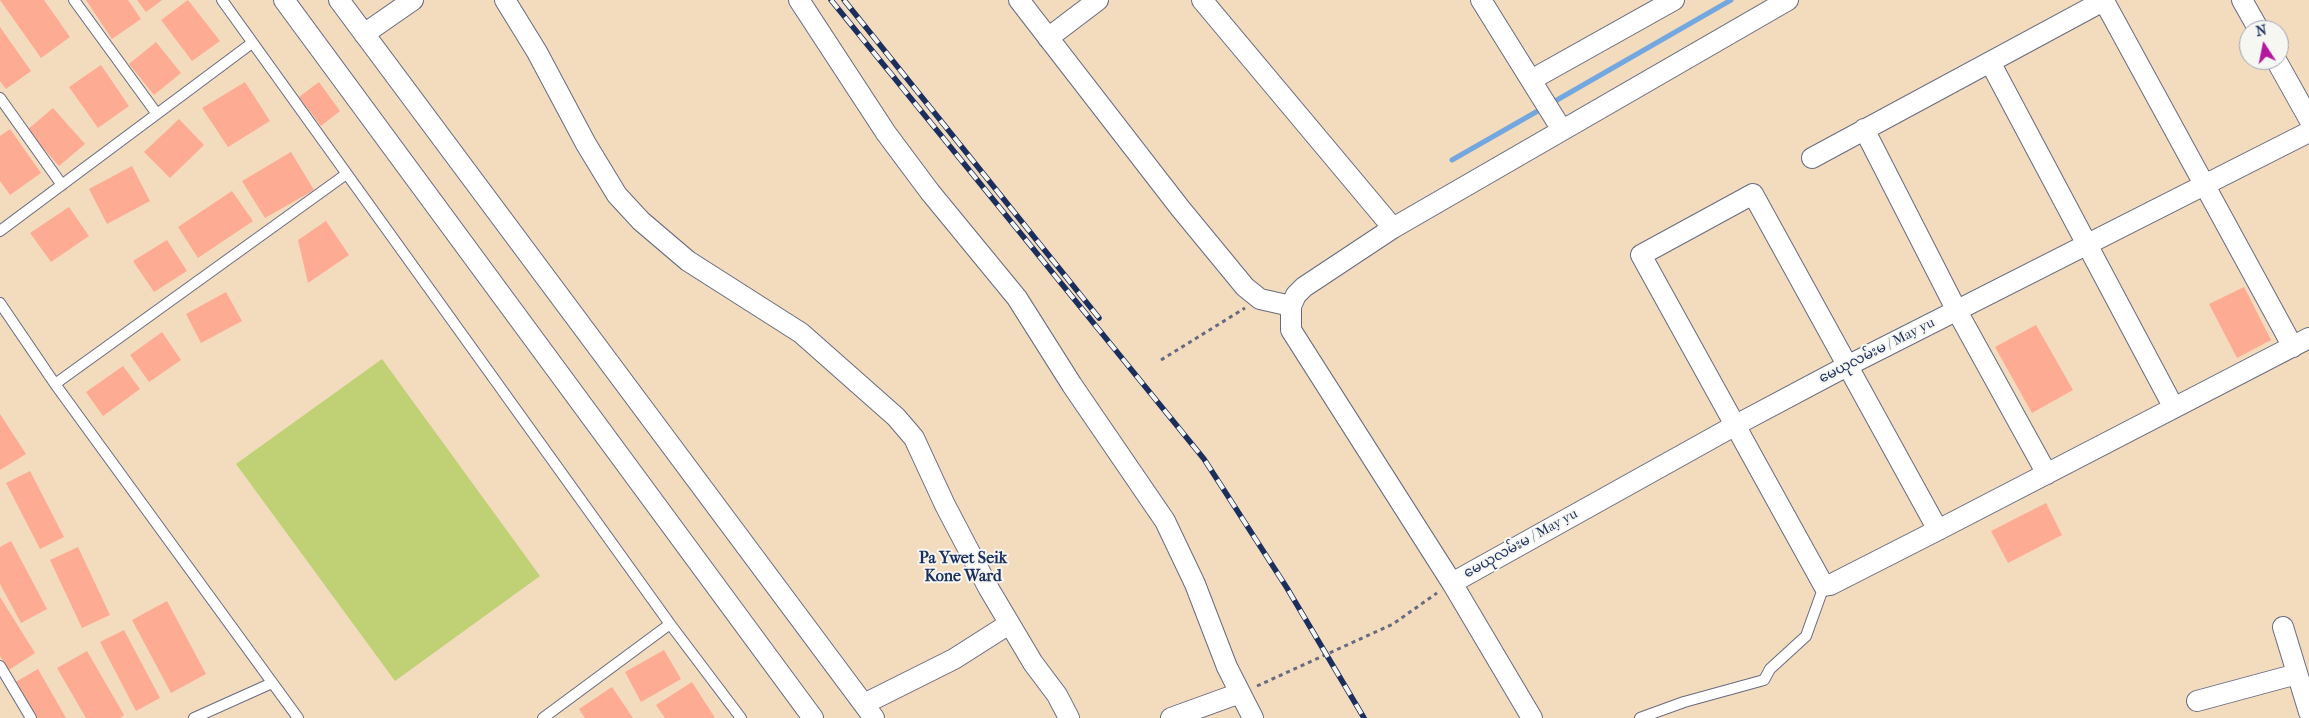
<!DOCTYPE html>
<meta charset="utf-8">
<style>
body{margin:0}
#map{position:relative;width:2309px;height:718px;overflow:hidden;background:#f3dbbe;font-family:"IM FELL French Canon",serif}
canvas{display:block}
.north{position:absolute;left:2239px;top:20px;width:50px;height:50px;box-sizing:border-box;background:#f6f6f2;border:1px solid #9ea6b7;border-radius:50%;rotate:349deg;font-size:14px;font-weight:700;line-height:20px;text-align:center;color:#1b2f5e}
.north::after{content:'';display:block;margin:auto;width:18px;height:22px;background:#b5179e;clip-path:polygon(50% 0,100% 100%,50% 72%,0 100%)}
</style>
<div id="map">
<canvas width="2309" height="718"></canvas>
<div class="north">N</div>
</div>
<script>
const context = document.querySelector('canvas').getContext('2d');
context.lineJoin = 'round';
function fillPath(path, color) {
  context.fillStyle = color;
  context.fill(path, 'evenodd');
}
function shape(rows) {
  const path = new Path2D();
  for (const r of rows) {
    path.moveTo(r[0], r[1]);
    for (let i = 2; i < r.length; i += 2) path.lineTo(r[i], r[i + 1]);
  }
  return path;
}
function strokePath(path, color, width, dash) {
  context.strokeStyle = color;
  context.lineWidth = width;
  context.lineCap = dash ? 'butt' : 'round';
  context.setLineDash(dash || []);
  context.stroke(path);
}
function label(font, color, halo, rows, align = 'center') {
  context.font = font + ' "IM FELL French Canon","Noto Sans Myanmar",serif';
  context.lineWidth = 4;
  context.setLineDash([]);
  context.textBaseline = 'middle';
  context.strokeStyle = halo;
  context.fillStyle = color;
  for (const [text, x, y, turn = 0] of rows) {
    context.save();
    context.translate(x, y);
    context.rotate((+turn || 0) * Math.PI / 180);
    context.textAlign = isNaN(turn) ? turn : align;
    if (halo) context.strokeText(text, 0, 0);
    context.fillText(text, 0, 0);
    context.restore();
  }
}
fillPath(shape([
 [382,359,540,576,395,681,236,464]
]), '#bfd174');
strokePath(shape([
 [1550,104,1731,0],
 [1452,160,1543,108]
]), '#72a7df', 5);
fillPath(shape([
 [0,0,44,0,70,37,41,58],
 [86,0,128,0,141,19,112,39],
 [137,0,162,0,146,12],
 [188,0,220,41,192,61,161,20],
 [0,27,31,71,6,89,0,81],
 [156,42,181,73,154,95,129,64],
 [101,65,129,106,98,128,69,87],
 [245,82,270,121,228,147,202,108],
 [319,82,340,111,321,126,299,97],
 [53,108,85,144,59,166,27,130],
 [179,119,204,145,170,178,144,152],
 [10,129,41,173,10,195,0,181,0,136],
 [291,152,314,190,265,218,242,181],
 [132,166,150,201,107,224,89,189],
 [232,191,253,221,198,258,178,227],
 [69,207,89,236,51,262,30,233],
 [326,221,349,255,308,283,298,240],
 [167,240,187,271,154,292,133,261],
 [2244,287,2271,340,2237,358,2209,304],
 [226,292,242,321,201,343,186,314],
 [2036,325,2073,390,2032,413,1995,347],
 [162,332,181,360,149,382,130,355],
 [123,366,140,389,103,416,86,392],
 [0,414,26,454,0,470],
 [30,471,64,537,40,549,6,483],
 [2046,503,2062,535,2008,563,1991,531],
 [11,541,47,609,21,623,0,584,0,547],
 [78,547,110,615,82,628,50,560],
 [0,597,35,653,9,670,0,656],
 [167,601,206,674,171,693,132,620],
 [124,630,160,698,136,711,100,642],
 [664,650,681,679,641,702,625,672],
 [87,651,124,715,120,718,86,718,57,668],
 [38,669,66,718,31,718,12,684],
 [692,682,715,718,665,718,656,705],
 [612,687,633,718,585,718,579,709]
]), '#feab93');
const lane = shape([
 [74,0,157,114],
 [222,0,670,624,741,718],
 [0,98,62,185],
 [0,231,252,43],
 [0,303,55,384,298,718],
 [55,384,345,175],
 [0,666,31,718],
 [194,718,272,683],
 [543,718,670,624],
 [1640,718,1684,702,1764,680,1770,669,1806,636,1824,586]
]);
const street = shape([
 [284,0,813,718],
 [339,0,874,718],
 [505,0,537,52,586,144,617,195,641,221,688,261,801,333,896,417,914,438,945,505,989,589,1033,663,1057,695,1069,718],
 [799,0,886,133,930,192,1017,298,1072,385,1165,521,1195,584,1227,667,1253,718],
 [1019,0,1180,208,1245,287,1260,299,1291,306],
 [1202,0,1393,228],
 [1481,0,1562,130],
 [2242,0,2259,30],
 [2104,1,2293,347],
 [364,34,413,0],
 [1048,38,1098,0],
 [2276,60,2309,119],
 [1990,62,2174,408],
 [1531,80,1674,0],
 [1864,129,1957,311,2047,474],
 [1812,158,2105,0],
 [1938,530,1753,194,1641,255,1824,586,1830,585,1938,530,2309,338],
 [1452,583,1734,426,1847,366,2309,132],
 [2283,627,2309,712],
 [2197,701,2297,674],
 [864,704,954,659,1009,624],
 [1171,718,1240,693],
 [1532,718,1452,583,1291,330,1291,306,1296,295,1304,287,1393,228,1788,0]
]);
strokePath(lane, '#676b80', 12);
strokePath(street, '#676b80', 22);
strokePath(shape([
 [1161,360,1245,308],
 [1257,686,1393,624,1437,593]
]), '#676b80', 3, [4, 4]);
strokePath(lane, '#fff', 10);
strokePath(street, '#fff', 20);
const rail = shape([
 [831,0,1204,459,1287,588,1364,718],
 [844,0,1099,318]
]);
strokePath(rail, '#1b2f5e', 5.5);
strokePath(rail, '#f6f6f2', 4, [11]);
label('14px', '#1b2f5e', '#f6f6f2', [
 ["မေယုလမ်းမ / May yu",1877,351,-27],
 ["မေယုလမ်းမ / May yu",1521,544,-29]
]);
label('bold 16px', '#1b2f5e', '#f6f6f2', [
 ["Pa Ywet Seik",963,559],
 ["Kone Ward",963,577]
]);
</script>
